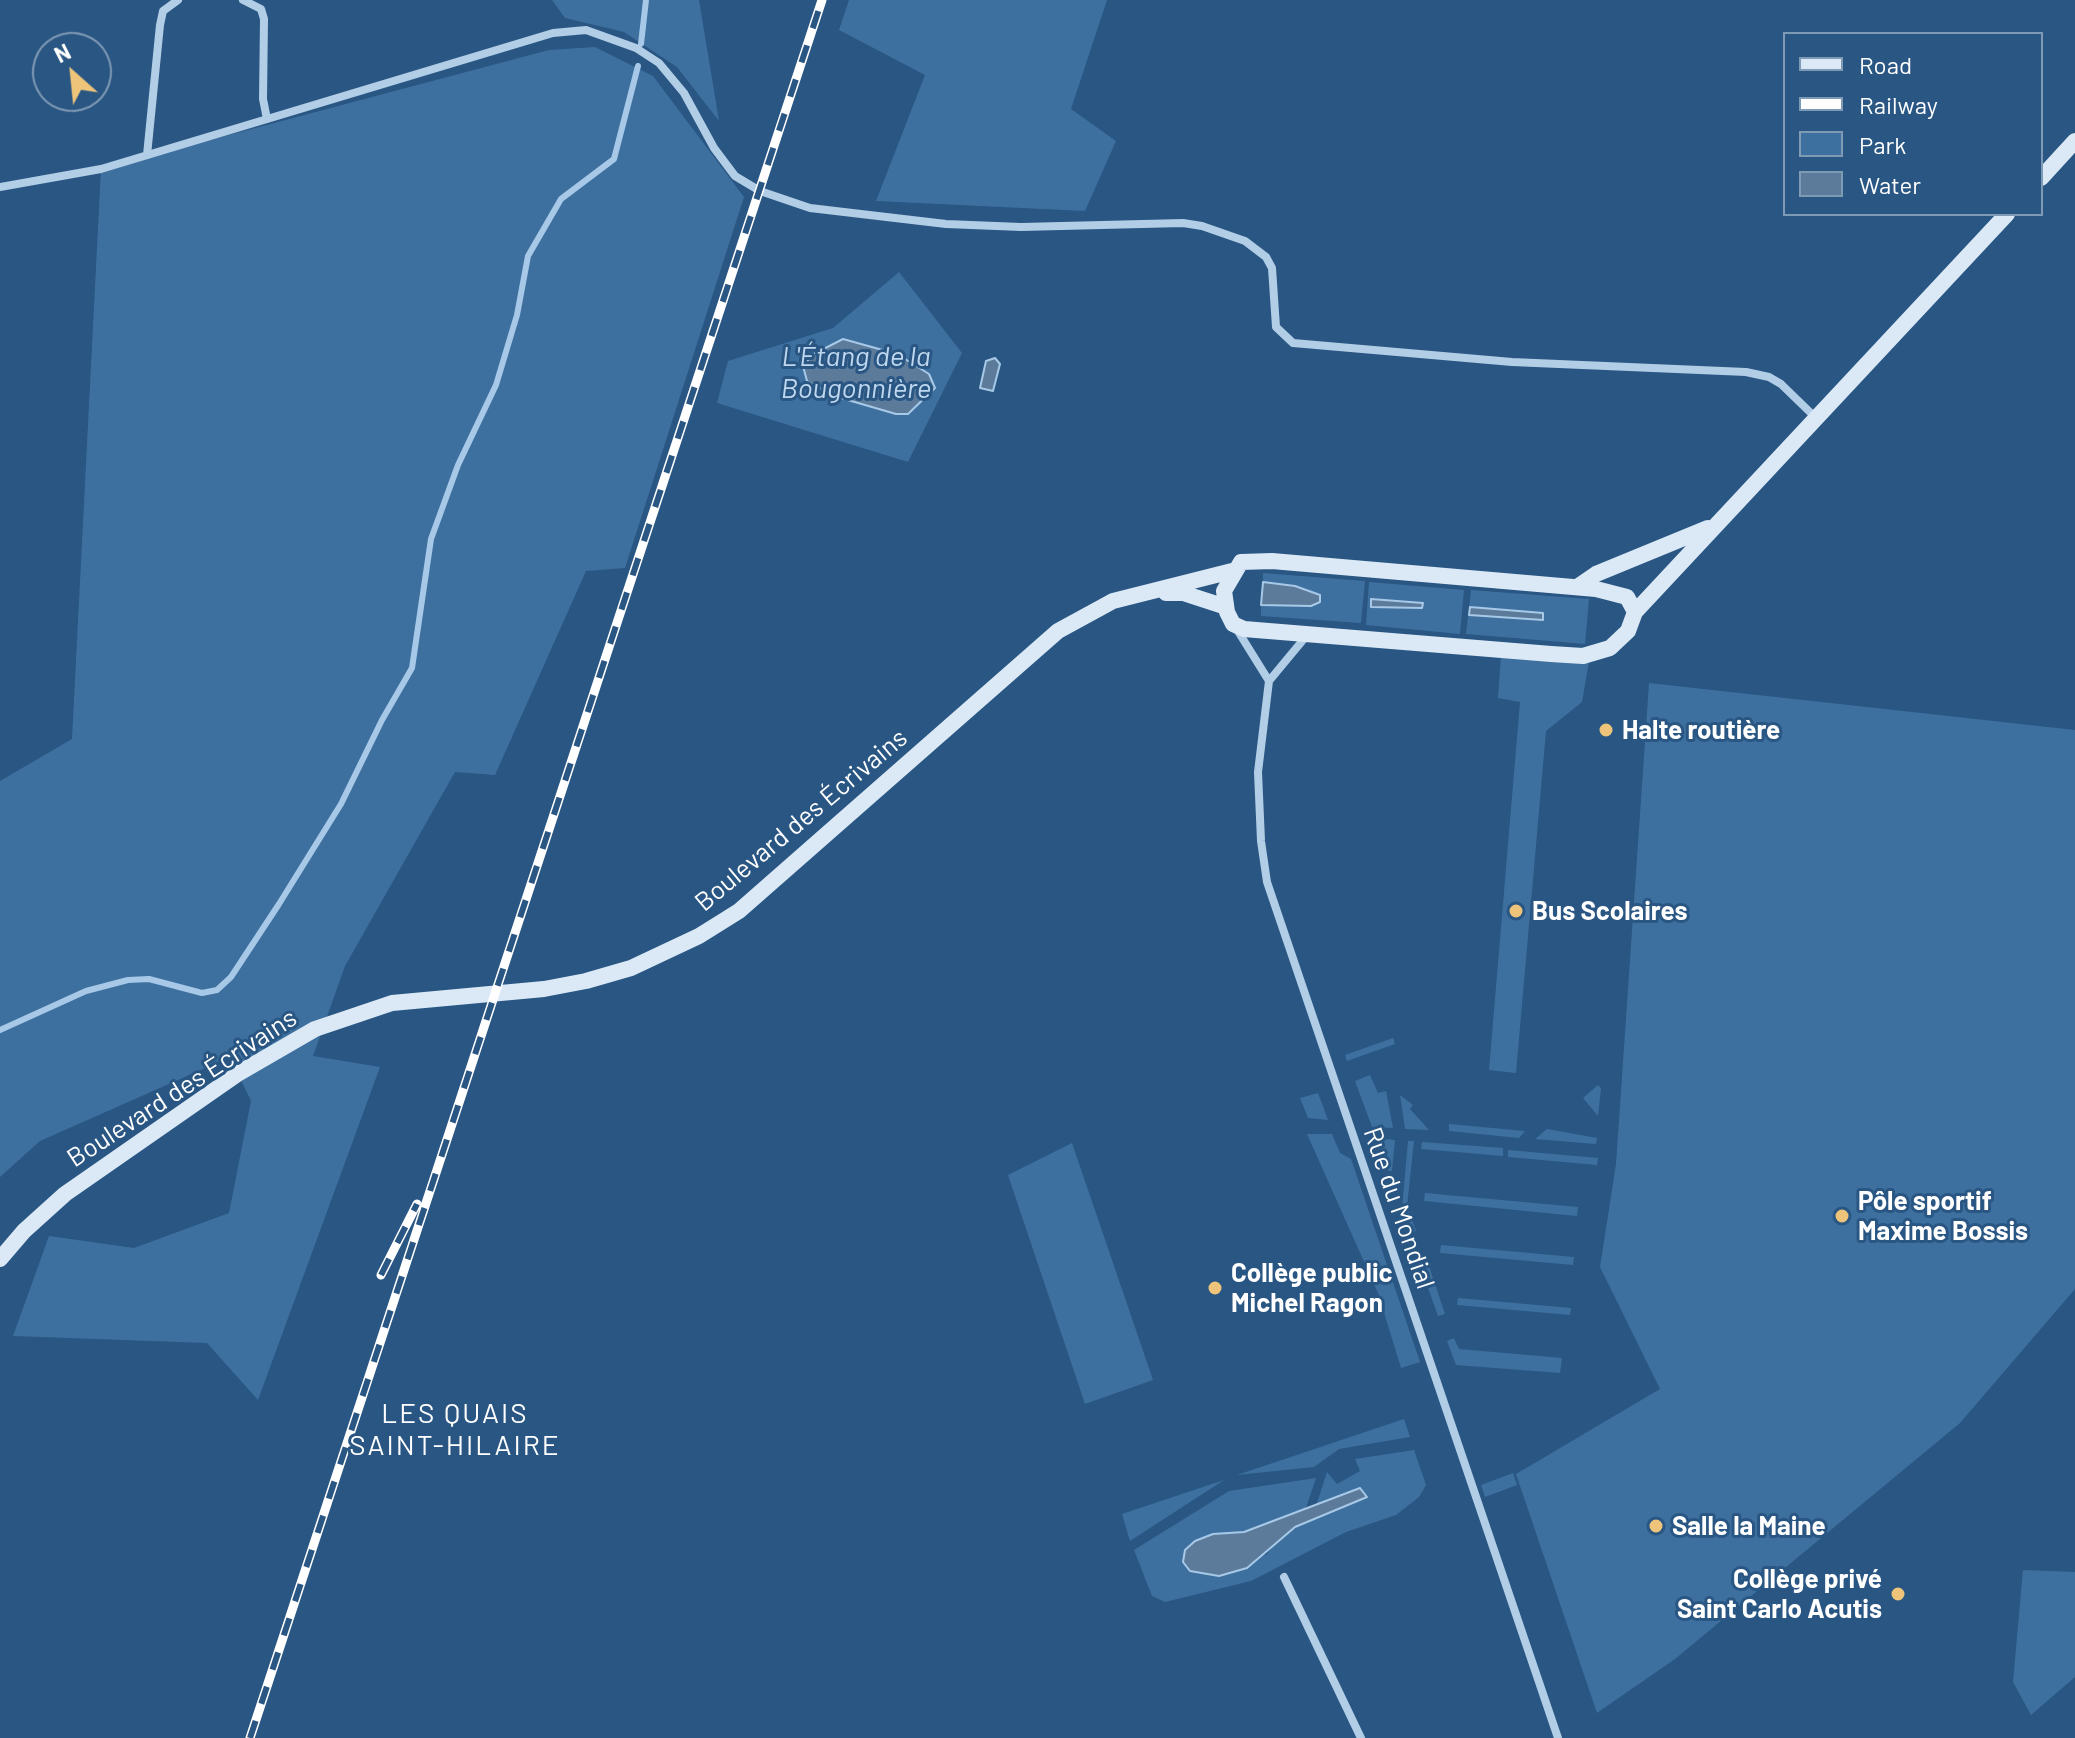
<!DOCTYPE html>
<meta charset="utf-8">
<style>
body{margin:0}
#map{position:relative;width:2075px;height:1738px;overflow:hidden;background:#295683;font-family:Barlow,sans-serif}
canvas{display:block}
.legend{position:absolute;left:1783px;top:32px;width:260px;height:184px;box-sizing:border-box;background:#295683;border:2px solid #7f9ab5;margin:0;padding:10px 14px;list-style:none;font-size:24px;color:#fff}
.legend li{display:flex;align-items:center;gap:16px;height:40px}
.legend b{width:40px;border:2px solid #7f9ab5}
.north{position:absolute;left:32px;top:32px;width:80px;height:80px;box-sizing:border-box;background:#295683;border:2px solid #7f9ab5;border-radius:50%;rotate:333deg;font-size:22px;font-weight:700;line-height:32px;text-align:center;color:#fff}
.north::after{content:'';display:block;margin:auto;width:28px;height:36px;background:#edc479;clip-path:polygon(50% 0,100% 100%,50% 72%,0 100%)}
</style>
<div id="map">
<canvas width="2075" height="1738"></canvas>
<ul class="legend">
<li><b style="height:10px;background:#dbe9f6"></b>Road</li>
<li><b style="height:10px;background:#fff"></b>Railway</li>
<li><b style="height:22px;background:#3e709f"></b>Park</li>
<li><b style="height:22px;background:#5c7b9a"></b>Water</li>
</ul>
<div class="north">N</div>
</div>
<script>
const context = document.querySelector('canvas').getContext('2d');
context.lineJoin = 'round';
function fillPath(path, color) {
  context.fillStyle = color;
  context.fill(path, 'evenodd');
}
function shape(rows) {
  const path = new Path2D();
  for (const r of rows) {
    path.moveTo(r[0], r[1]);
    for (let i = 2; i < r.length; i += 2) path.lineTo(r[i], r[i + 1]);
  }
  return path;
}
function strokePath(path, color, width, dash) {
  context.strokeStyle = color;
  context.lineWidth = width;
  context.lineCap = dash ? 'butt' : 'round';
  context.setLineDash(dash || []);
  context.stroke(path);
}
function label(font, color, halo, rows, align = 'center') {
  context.font = font + ' Barlow,sans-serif';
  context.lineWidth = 6;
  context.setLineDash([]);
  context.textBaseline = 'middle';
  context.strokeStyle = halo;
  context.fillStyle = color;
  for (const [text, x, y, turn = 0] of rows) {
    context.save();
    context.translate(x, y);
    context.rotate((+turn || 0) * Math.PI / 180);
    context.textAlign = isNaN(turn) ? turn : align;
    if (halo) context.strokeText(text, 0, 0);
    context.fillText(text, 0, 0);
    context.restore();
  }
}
fillPath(shape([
 [552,0,699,0,719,121,677,67,624,32,565,18],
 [849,0,1107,0,1071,109,1116,141,1085,211,876,201,925,75,839,30],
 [595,47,653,76,744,197,625,568,586,571,495,775,455,772,345,966,313,1056,380,1067,258,1400,207,1343,13,1336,49,1236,134,1248,229,1213,251,1101,230,1057,40,1141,0,1177,0,781,72,739,101,169,549,50],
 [899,272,962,353,908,462,717,403,728,361,833,328],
 [1263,573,1365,581,1361,623,1261,616,1261,605,1309,606,1295,586,1263,582],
 [1369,582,1464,590,1460,634,1366,625],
 [1471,590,1589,599,1585,644,1466,634],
 [1501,655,1589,661,1582,702,1546,731,1516,1073,1489,1070,1520,702,1498,698],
 [1649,683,2075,730,2075,1289,1960,1423,1675,1659,1597,1713,1516,1474,1660,1389,1600,1267,1616,1164],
 [1393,1038,1395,1044,1347,1061,1345,1055],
 [1370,1075,1378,1093,1386,1091,1393,1128,1372,1127,1355,1081],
 [1598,1085,1601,1088,1598,1116,1583,1098],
 [1318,1093,1328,1120,1308,1118,1300,1098],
 [1400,1095,1413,1105,1410,1109,1429,1130,1405,1129],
 [1449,1124,1525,1131,1519,1138,1449,1131],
 [1547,1129,1597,1138,1596,1144,1535,1139],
 [1307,1134,1332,1134,1340,1153,1351,1159,1420,1362,1401,1368,1378,1293],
 [1378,1138,1395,1140,1392,1171,1388,1171],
 [1408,1141,1414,1141,1407,1206,1416,1231,1410,1233,1402,1208],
 [1422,1142,1503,1148,1503,1156,1421,1149],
 [1072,1143,1153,1380,1085,1404,1008,1175],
 [1508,1150,1598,1158,1597,1165,1508,1157],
 [1425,1193,1578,1207,1577,1216,1424,1201],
 [1441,1245,1574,1257,1573,1265,1440,1253],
 [1425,1254,1445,1314,1438,1316,1417,1257],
 [1458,1298,1571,1308,1570,1315,1457,1305],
 [1454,1338,1459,1349,1562,1358,1560,1373,1456,1365,1447,1341],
 [1404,1419,1410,1437,1339,1449,1314,1467,1237,1475],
 [1414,1450,1426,1485,1419,1497,1396,1515,1346,1532,1251,1581,1165,1602,1152,1596,1134,1550,1229,1491,1316,1478,1305,1511,1244,1532,1213,1534,1266,1555,1281,1536,1295,1527,1366,1497,1360,1488,1316,1506,1327,1472,1337,1484,1360,1471,1355,1459],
 [1513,1473,1517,1485,1485,1497,1481,1485],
 [1224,1480,1130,1541,1122,1514],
 [2023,1570,2075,1572,2075,1677,2031,1715,2013,1682]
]), '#3e709f');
const water = shape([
 [843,339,897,354,929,374,935,388,908,414,896,414,834,396,807,381,803,366,812,355,843,339],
 [995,358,1000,364,993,391,980,388,986,361,995,358],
 [1263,582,1295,586,1320,595,1320,602,1311,606,1261,605,1263,582],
 [1371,599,1423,603,1422,608,1371,607,1371,599],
 [1470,607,1543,613,1543,620,1469,615,1470,607],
 [1360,1488,1367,1497,1295,1527,1247,1568,1219,1576,1190,1571,1183,1562,1185,1550,1195,1541,1213,1534,1244,1532,1360,1488]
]);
fillPath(water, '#5c7b9a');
strokePath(water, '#a7c9e7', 2);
strokePath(shape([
 [641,44,646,0],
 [0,1030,86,991,128,980,149,979,202,993,217,990,231,977,279,904,341,804,382,720,412,668,431,539,458,465,496,385,517,315,528,256,561,199,614,159,638,66]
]), '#a7c9e7', 6);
strokePath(shape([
 [243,0,261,9,264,19,263,99,267,119],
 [147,155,160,25,163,11,178,0],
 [0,187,101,169,553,33,586,30,636,48,659,63,684,93,714,148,735,176,760,191,810,208,946,224,1021,227,1183,223,1202,226,1245,241,1266,257,1272,268,1276,327,1293,343,1512,362,1746,372,1769,377,1781,384,1816,418],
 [1236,628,1269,681],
 [1308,634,1269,681,1258,772,1261,841,1267,882,1558,1738],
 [1284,1577,1361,1738]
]), '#b2cde6', 8);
strokePath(shape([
 [2041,178,2075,141],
 [1577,587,1596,574,1708,528],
 [1166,593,1183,593,1226,607],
 [1635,612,1627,597,1596,589,1272,561,1241,562,1224,591,1227,612,1233,624,1244,629,1551,654,1583,656,1610,648,1628,631,1635,612,2007,214],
 [0,1259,24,1231,65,1194,239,1073,315,1029,392,1003,544,989,586,981,631,968,699,936,739,911,1058,631,1113,601,1232,571]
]), '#dbe9f6', 16);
const rail = shape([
 [381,1275,417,1204],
 [250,1738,822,0]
]);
strokePath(rail, '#fff', 9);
strokePath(rail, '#295683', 6, [18]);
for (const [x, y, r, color] of [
 [1606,730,8,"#edc479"],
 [1516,911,8,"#edc479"],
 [1842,1216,8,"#edc479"],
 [1215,1288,8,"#edc479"],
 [1656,1526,8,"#edc479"],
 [1898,1594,8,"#edc479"]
]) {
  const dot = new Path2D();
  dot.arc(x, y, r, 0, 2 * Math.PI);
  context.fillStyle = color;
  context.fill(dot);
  strokePath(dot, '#295683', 3);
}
label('bold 26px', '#fff', '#295683', [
 ["Halte routière",1622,730],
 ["Bus Scolaires",1532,911],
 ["Pôle sportif",1858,1201],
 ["Maxime Bossis",1858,1231],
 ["Collège public",1231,1273],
 ["Michel Ragon",1231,1303],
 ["Salle la Maine",1672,1526],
 ["Collège privé",1882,1579,"right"],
 ["Saint Carlo Acutis",1882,1609,"right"]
], 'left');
label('26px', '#fff', '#295683', [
 ["Boulevard des Écrivains",801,820,-40],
 ["Boulevard des Écrivains",182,1088,-33],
 ["Rue du Mondial",1399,1208,71]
]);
label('italic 28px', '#bed7ee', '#295683', [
 ["L'Étang de la",856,357],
 ["Bougonnière",856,389]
]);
context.letterSpacing = '2px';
label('28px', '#fff', '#295683', [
 ["LES QUAIS",455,1414],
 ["SAINT-HILAIRE",455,1446]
]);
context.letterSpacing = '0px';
</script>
